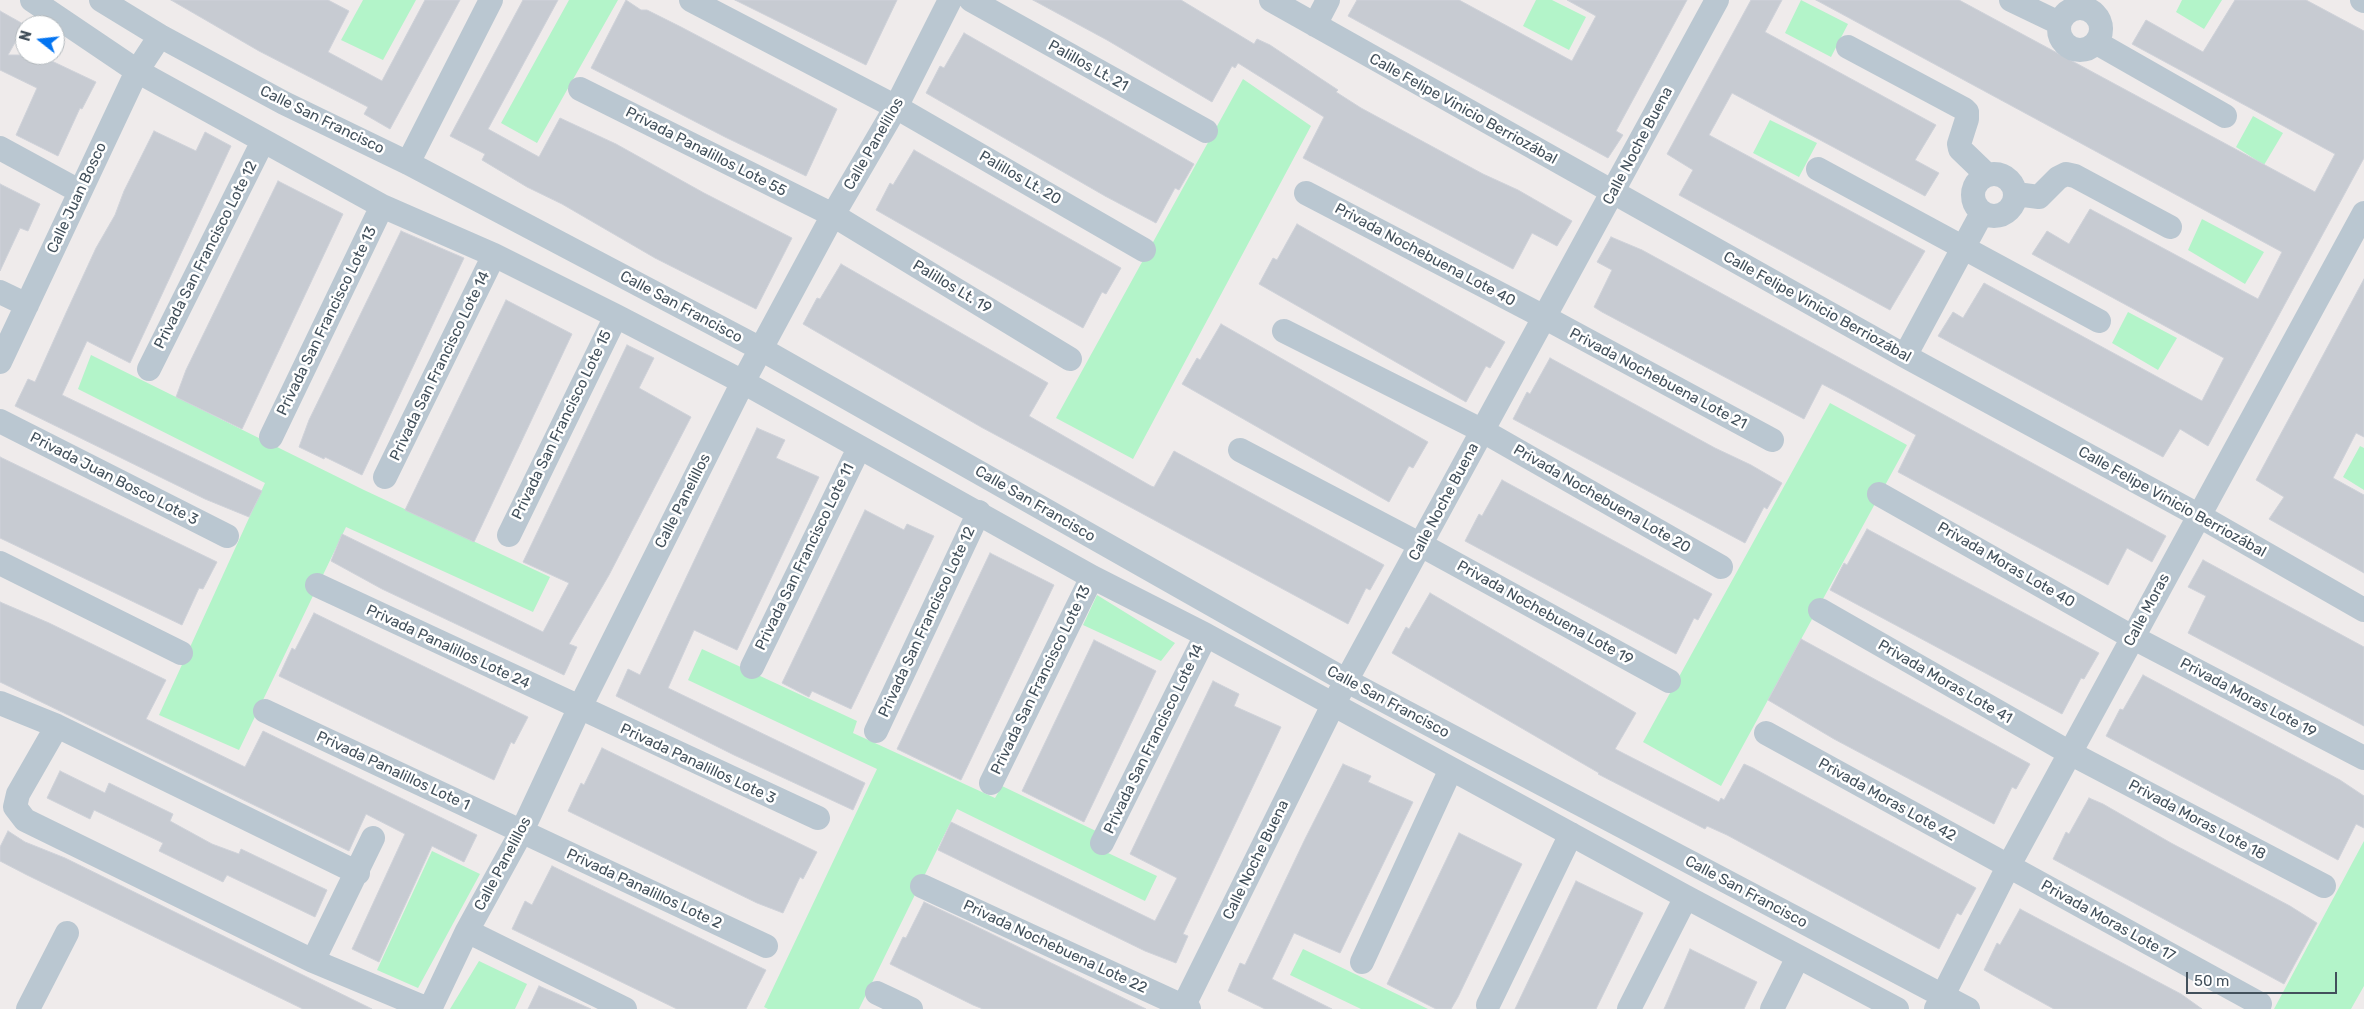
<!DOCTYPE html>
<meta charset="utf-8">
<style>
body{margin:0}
#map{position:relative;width:2364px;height:1009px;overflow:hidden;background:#efebeb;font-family:Rubik,sans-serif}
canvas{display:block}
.north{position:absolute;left:15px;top:15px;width:50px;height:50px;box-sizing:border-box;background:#fff;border:1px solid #b3b9bd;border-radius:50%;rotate:286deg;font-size:14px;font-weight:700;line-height:20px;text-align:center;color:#42505b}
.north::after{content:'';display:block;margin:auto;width:18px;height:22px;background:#0374f1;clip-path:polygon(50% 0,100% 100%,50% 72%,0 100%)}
.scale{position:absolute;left:2186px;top:972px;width:151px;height:22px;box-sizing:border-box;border:2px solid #42505b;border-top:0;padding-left:6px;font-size:15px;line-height:18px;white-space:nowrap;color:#42505b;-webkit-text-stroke:4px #fff;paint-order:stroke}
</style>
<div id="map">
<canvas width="2364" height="1009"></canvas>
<div class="north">N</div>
<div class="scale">50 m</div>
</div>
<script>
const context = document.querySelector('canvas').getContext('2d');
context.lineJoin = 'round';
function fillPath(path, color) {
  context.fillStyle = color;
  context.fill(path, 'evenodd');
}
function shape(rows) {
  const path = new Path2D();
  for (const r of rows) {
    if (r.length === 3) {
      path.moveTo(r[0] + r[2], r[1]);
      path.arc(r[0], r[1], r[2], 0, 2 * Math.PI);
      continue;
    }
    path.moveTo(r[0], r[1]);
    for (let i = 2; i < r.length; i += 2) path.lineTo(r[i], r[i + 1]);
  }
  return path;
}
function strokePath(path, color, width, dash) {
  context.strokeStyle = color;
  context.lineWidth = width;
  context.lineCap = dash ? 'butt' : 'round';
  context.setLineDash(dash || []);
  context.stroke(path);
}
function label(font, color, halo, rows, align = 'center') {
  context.font = font + ' Rubik,sans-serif';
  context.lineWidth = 5;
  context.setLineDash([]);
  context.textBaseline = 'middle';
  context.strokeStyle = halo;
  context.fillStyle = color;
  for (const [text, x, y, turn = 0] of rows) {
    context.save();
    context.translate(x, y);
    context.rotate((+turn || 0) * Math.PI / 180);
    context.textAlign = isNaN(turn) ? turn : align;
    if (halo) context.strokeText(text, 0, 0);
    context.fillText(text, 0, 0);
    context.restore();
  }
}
fillPath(shape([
 [363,0,416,0,383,60,341,40],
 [569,0,618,0,537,143,501,123],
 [1536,0,1552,0,1586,17,1569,50,1523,26],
 [1801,0,1848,24,1831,57,1785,33],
 [2182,0,2222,0,2204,29,2176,12],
 [1243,79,1311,126,1133,459,1056,418],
 [2253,116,2283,133,2264,165,2236,147],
 [1770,120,1817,143,1799,177,1753,153],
 [2202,219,2264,252,2245,284,2188,250],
 [2128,312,2177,338,2158,370,2112,343],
 [91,355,364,490,550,577,533,612,346,527,239,750,159,715,265,483,78,389],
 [1830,403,1907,445,1721,786,1643,742],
 [2360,446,2364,448,2364,490,2343,477],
 [1097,595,1175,643,1161,661,1083,625],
 [702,649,857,721,853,733,995,798,1002,786,1098,832,1091,845,1157,876,1145,901,957,809,859,1009,768,1009,764,1007,877,769,688,680],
 [2364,841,2364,986,2351,1009,2274,1009],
 [432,851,480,874,418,988,377,970],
 [1303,949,1428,1009,1361,1009,1290,975],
 [479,961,527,984,515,1009,450,1009]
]), '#b3f4c9');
const building = shape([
 [171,0,328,0,349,11,328,52,382,81,425,0,460,0,390,129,364,114,368,107,259,51,171,0],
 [523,0,558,0,488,129,539,157,560,118,616,144,704,193,792,238,756,309,655,258,562,204,527,187,482,160,485,154,450,136,523,0],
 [626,0,641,10,647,10,681,27,837,109,806,176,725,137,591,68,626,0],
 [735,0,897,0,866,65,735,0],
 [1033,0,1181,0,1254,44,1257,39,1270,45,1338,90,1336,92,1361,108,1483,174,1518,190,1572,221,1557,246,1532,233,1513,269,1303,158,1324,117,1238,63,1235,68,1232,66,1212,102,1107,40,1033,0],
 [1357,0,1459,0,1572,61,1596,16,1567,0,1687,0,1616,131,1623,135,1608,158,1348,16,1357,0],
 [1751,0,1782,0,1765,32,1936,125,1915,160,1939,173,1925,196,1732,93,1709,135,1925,251,1890,310,1679,195,1693,170,1667,154,1751,0],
 [1816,0,1959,0,2315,192,2335,154,2132,44,2146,20,2203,52,2235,0,2306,0,2364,31,2364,158,2208,446,2180,429,2163,457,1938,336,1953,312,1963,318,1984,283,2202,401,2224,358,2032,254,2047,231,2069,244,2090,209,2258,299,2282,252,1816,0],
 [0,11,25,25,8,55,39,55,96,82,82,109,80,108,58,156,16,135,37,88,0,70,0,11],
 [964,33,1194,164,1179,190,1175,188,1156,223,1105,196,926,93,940,66,944,68,964,33],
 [154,131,196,151,205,132,231,146,130,363,87,341,62,395,262,491,249,517,205,499,15,406,28,379,35,382,66,313,96,248,115,215,124,191,154,131],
 [914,150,1121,268,1106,294,1102,292,1083,328,876,210,890,183,893,185,914,150],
 [278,181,343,214,242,429,176,397,186,370,278,181],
 [0,184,40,204,28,231,20,228,0,271,0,184],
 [1297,224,1505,342,1490,368,1486,366,1466,402,1259,284,1273,258,1277,260,1297,224],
 [401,231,464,258,362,475,325,457,324,459,299,447,309,420,401,231],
 [1611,237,1642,250,2166,536,2152,562,2127,548,2108,585,1898,472,1916,435,1847,397,1822,384,1804,419,1602,312,1594,307,1612,270,1597,262,1611,237],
 [841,264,1048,383,1029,416,1151,486,1154,487,1174,451,1384,565,1370,590,1366,588,1348,624,981,427,803,324,817,298,820,299,841,264],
 [2364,279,2364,437,2356,433,2333,478,2364,495,2364,573,2269,519,2284,497,2256,480,2364,279],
 [506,300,572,334,474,542,405,510,506,300],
 [1221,324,1428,442,1413,468,1409,466,1389,502,1182,384,1197,358,1200,360,1221,324],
 [627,345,654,358,639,388,691,417,609,575,569,644,577,647,564,675,382,589,331,561,342,534,543,632,569,583,523,562,627,345],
 [1550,358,1715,448,1751,465,1782,483,1767,509,1764,507,1745,543,1513,419,1527,392,1530,394,1550,358],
 [757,428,785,440,776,458,819,477,737,650,694,630,668,688,865,783,853,810,734,755,616,696,628,669,640,675,757,428],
 [0,457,217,562,203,589,199,588,182,625,0,538,0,457],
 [1502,480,1712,594,1698,620,1694,618,1676,654,1465,541,1479,514,1482,516,1502,480],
 [865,510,904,530,907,524,934,536,851,709,812,691,809,697,782,683,865,510],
 [1867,529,2099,653,2084,679,2081,678,2062,714,1830,590,1844,563,1847,565,1867,529],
 [990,553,1054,585,961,780,897,749,990,553],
 [2203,560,2364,647,2364,726,2188,633,2206,596,2188,587,2203,560],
 [1430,593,1636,713,1615,749,1719,802,1721,798,1724,800,1744,764,1753,768,1976,888,1961,915,1957,913,1939,949,1727,835,1707,826,1705,829,1598,774,1599,773,1392,653,1406,627,1409,629,1430,593],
 [0,602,49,623,166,680,146,719,245,767,263,731,477,835,464,862,432,846,379,962,352,949,405,834,366,814,349,851,0,682,0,602],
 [314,613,528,717,514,744,511,742,494,780,279,676,292,648,295,650,314,613],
 [1801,639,2030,764,2016,789,2012,787,1994,824,1834,739,1768,700,1801,639],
 [1094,640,1156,671,1084,822,1022,791,1094,640],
 [2143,675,2340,780,2364,796,2364,828,2356,824,2338,860,2106,736,2120,709,2123,710,2143,675],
 [1213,681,1239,694,1234,706,1281,727,1183,934,1188,936,1176,963,1145,951,938,850,951,822,1155,921,1177,878,1130,854,1213,681],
 [602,748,817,852,803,879,800,877,783,913,757,903,568,811,581,783,584,785,602,748],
 [1343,764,1371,776,1368,782,1413,802,1340,953,1294,933,1272,979,1332,1009,1265,1009,1228,991,1240,963,1245,965,1305,839,1343,764],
 [60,771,105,793,109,783,173,814,170,821,212,844,239,854,241,849,327,890,315,917,227,875,223,882,196,869,159,851,163,843,94,810,90,819,47,798,60,771],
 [2089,798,2103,804,2171,843,2290,906,2317,923,2284,984,2053,859,2066,832,2069,834,2089,798],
 [8,831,25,842,65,858,372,1009,303,1009,27,875,0,861,0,847,8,831],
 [1459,833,1522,864,1458,997,1451,1009,1436,1009,1387,984,1459,833],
 [552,866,766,970,746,1009,677,1009,512,929,525,901,532,905,552,866],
 [1576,881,1643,913,1596,1009,1515,1009,1576,881],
 [924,902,967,922,1146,1009,983,1009,973,1005,890,964,903,937,906,938,924,902],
 [2020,909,2181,994,2202,1009,2054,1009,2014,987,1984,970,1997,943,2000,945,2020,909],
 [1690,949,1757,982,1744,1009,1664,1009,1690,949],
 [539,986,591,1009,528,1009,539,986]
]);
fillPath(building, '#c7cbd2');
strokePath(building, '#cfd2d9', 1);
strokePath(shape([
 [32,0,137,71,382,206,494,255,616,316,743,382,1092,577,1206,635,1686,897,1897,1009],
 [101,0,160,36,284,103,408,163,761,349,1347,681,1968,1009],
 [691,0,896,107,1144,250],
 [971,0,1206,131],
 [1271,0,1905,356,2198,515,2364,610],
 [2011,0,2059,23],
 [2362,0,2364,1],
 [2080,29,21],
 [1315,25,1328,0],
 [2097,43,2225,116],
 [1848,47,1964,109,1967,112,1967,119,1959,144,1960,149,1986,174],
 [580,89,833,215,1070,359],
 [0,148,79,191],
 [408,163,491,0],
 [1818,169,2099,321],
 [1994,195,21],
 [1306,193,1544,317,1772,440],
 [2016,194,2039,197,2058,178,2066,174,2075,176,2170,227],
 [0,292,27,305],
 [1284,331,1483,431,1721,567],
 [1905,356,1982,213],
 [0,362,137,71,160,36],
 [149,369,263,141],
 [0,421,227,536],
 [271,437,382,206],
 [1240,450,1421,545,1669,681],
 [385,477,494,255],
 [1879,494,2132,637,2364,758],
 [509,535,616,316],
 [0,563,181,653],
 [317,585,818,818],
 [1820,610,2070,753,2324,886],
 [752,667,859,448],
 [0,703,57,726,358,873],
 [265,711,766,946],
 [57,726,18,794,15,807,25,820,313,961,428,1009],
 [876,731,979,512],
 [1766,733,2260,1004],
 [991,783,1092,577],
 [1102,843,1206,635],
 [922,886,1189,1009],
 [467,931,625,1009],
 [313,961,373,838],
 [1362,962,1451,769],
 [877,993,911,1009],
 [1488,1005,1571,834],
 [28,1009,67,933],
 [430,1009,467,931,522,831,579,709,743,382,833,215,896,107,950,0],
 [1182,1009,1333,705,1717,0],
 [1629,1009,1686,897],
 [1772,1009,1798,957],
 [1936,1009,2008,867,2364,213]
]), '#bac7d1', 24);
label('15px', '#42505b', '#fff', [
 ["Palillos Lt. 21",1088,66,29],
 ["Calle Felipe Vinicio Berriozábal",1463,109,29],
 ["Calle San Francisco",322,120,26],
 ["Calle Panelillos",874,144,-60],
 ["Calle Noche Buena",1638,146,-62],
 ["Privada Panalillos Lote 55",706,152,27],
 ["Palillos Lt. 20",1020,178,30],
 ["Calle Juan Bosco",77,198,-65],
 ["Privada San Francisco Lote 12",206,255,-63],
 ["Privada Nochebuena Lote 40",1425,255,28],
 ["Palillos Lt. 19",952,287,31],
 ["Calle San Francisco",681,307,28],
 ["Calle Felipe Vinicio Berriozábal",1817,307,29],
 ["Privada San Francisco Lote 13",327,321,-64],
 ["Privada San Francisco Lote 14",440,366,-64],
 ["Privada Nochebuena Lote 21",1658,379,28],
 ["Privada San Francisco Lote 15",562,425,-64],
 ["Privada Juan Bosco Lote 3",114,479,27],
 ["Privada Nochebuena Lote 20",1602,499,30],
 ["Calle Panelillos",683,501,-63],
 ["Calle Noche Buena",1444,502,-62],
 ["Calle Felipe Vinicio Berriozábal",2172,502,29],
 ["Calle San Francisco",1035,504,30],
 ["Privada San Francisco Lote 11",805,557,-64],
 ["Privada Moras Lote 40",2006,565,30],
 ["Calle Moras",2147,610,-62],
 ["Privada Nochebuena Lote 19",1545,613,29],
 ["Privada San Francisco Lote 12",927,622,-65],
 ["Privada Panalillos Lote 24",448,647,25],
 ["Privada San Francisco Lote 13",1041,680,-64],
 ["Privada Moras Lote 41",1945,682,30],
 ["Privada Moras Lote 19",2248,698,28],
 ["Calle San Francisco",1388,702,28],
 ["Privada San Francisco Lote 14",1154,739,-64],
 ["Privada Panalillos Lote 3",698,764,25],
 ["Privada Panalillos Lote 1",393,771,25],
 ["Privada Moras Lote 42",1887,800,29],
 ["Privada Moras Lote 18",2197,820,28],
 ["Calle Noche Buena",1256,860,-64],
 ["Calle Panelillos",503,864,-62],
 ["Privada Panalillos Lote 2",644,889,25],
 ["Calle San Francisco",1746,892,28],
 ["Privada Moras Lote 17",2108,921,29],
 ["Privada Nochebuena Lote 22",1055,947,25]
]);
</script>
